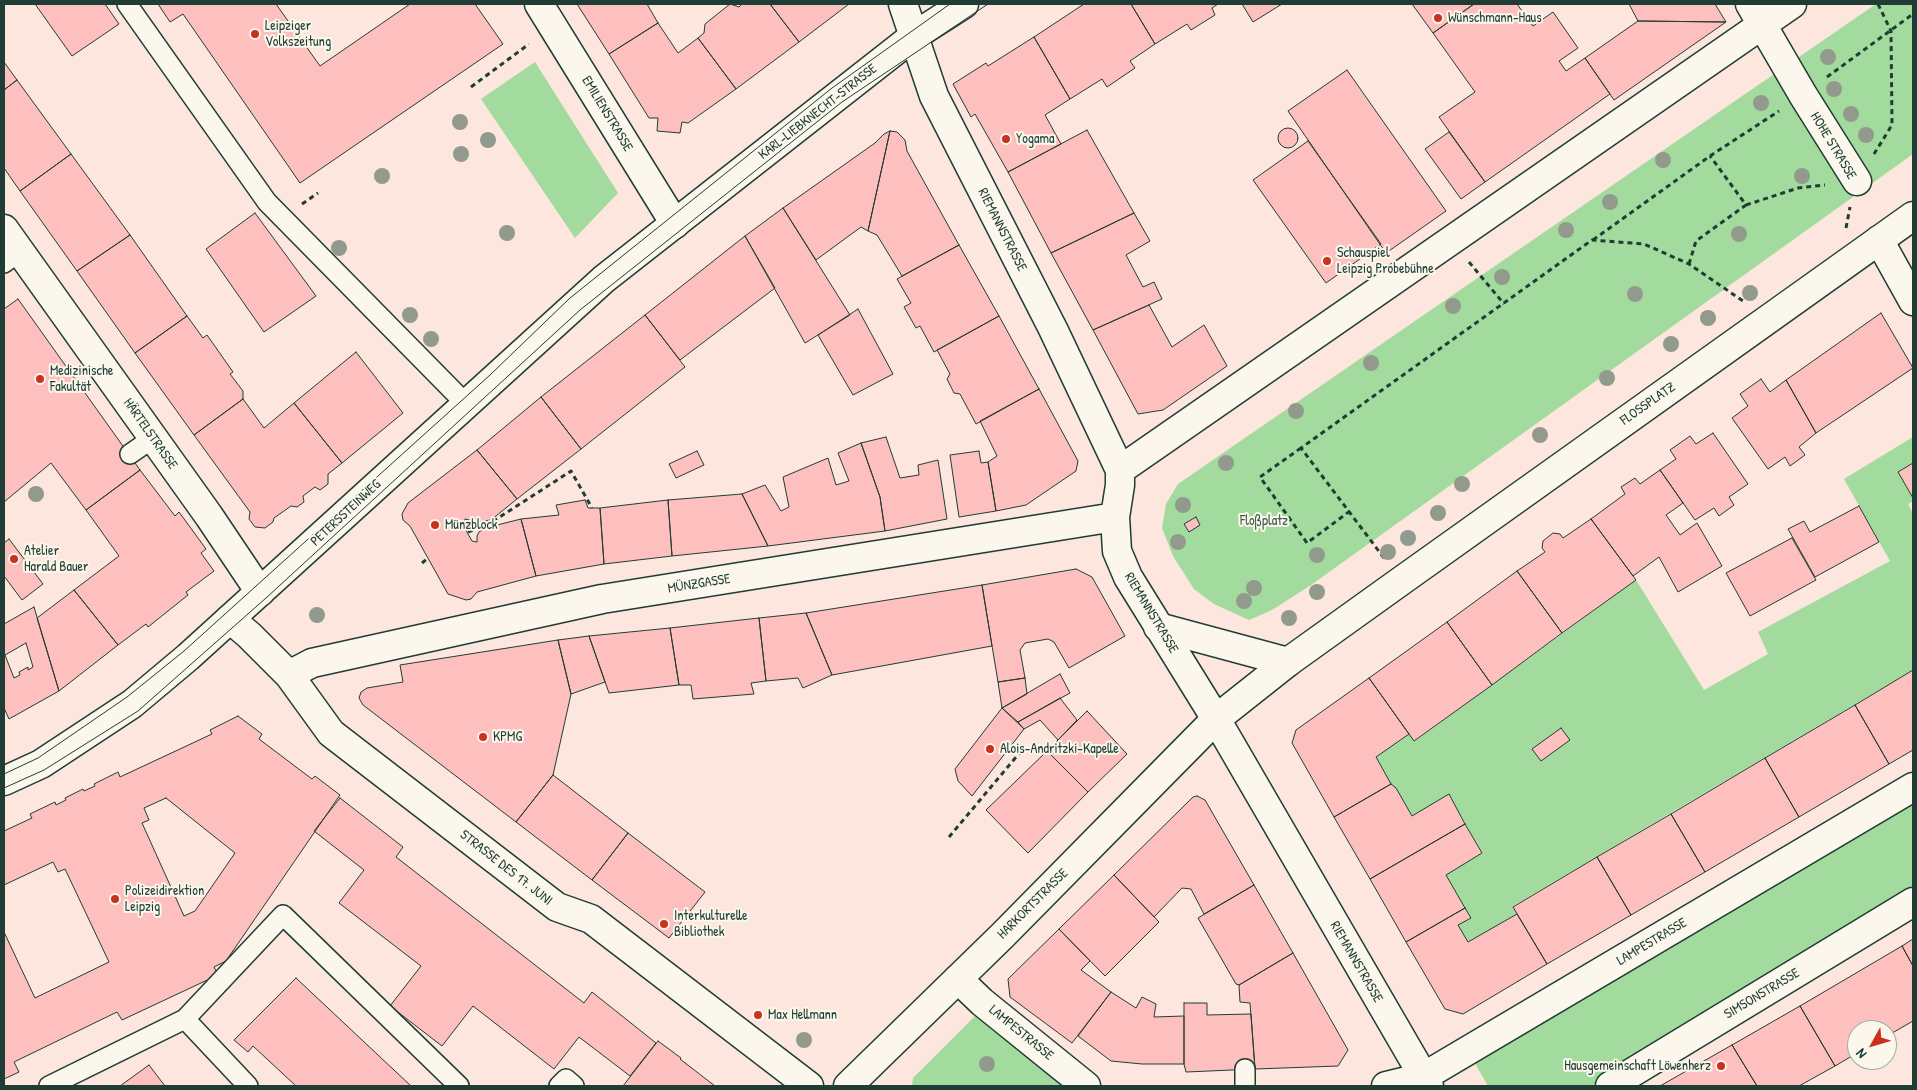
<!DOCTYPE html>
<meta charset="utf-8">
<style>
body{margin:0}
#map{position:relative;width:1917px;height:1090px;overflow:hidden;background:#fce6de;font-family:"Patrick Hand",sans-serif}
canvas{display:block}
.frame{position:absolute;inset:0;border:5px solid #1f3d34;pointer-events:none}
.north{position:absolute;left:1847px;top:1020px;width:50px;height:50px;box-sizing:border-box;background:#fbf7ec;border:1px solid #a3ada2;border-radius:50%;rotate:231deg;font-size:14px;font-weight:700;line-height:20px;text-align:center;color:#1f3d34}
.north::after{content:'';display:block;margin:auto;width:18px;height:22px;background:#c8321e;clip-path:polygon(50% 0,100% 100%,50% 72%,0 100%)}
</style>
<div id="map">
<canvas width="1917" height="1090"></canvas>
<div class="frame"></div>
<div class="north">N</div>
</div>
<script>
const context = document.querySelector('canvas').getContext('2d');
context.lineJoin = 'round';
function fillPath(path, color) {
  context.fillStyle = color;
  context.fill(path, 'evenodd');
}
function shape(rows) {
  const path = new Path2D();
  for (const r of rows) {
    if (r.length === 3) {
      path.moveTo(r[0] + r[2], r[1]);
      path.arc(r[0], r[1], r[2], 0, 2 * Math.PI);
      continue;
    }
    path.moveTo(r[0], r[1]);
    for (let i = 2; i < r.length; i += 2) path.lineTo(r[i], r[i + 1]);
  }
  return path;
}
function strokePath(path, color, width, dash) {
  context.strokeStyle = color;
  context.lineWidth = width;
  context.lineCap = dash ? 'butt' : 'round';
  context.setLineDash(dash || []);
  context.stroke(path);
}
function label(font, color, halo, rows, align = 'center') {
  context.font = font + ' "Patrick Hand",sans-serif';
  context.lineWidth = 4;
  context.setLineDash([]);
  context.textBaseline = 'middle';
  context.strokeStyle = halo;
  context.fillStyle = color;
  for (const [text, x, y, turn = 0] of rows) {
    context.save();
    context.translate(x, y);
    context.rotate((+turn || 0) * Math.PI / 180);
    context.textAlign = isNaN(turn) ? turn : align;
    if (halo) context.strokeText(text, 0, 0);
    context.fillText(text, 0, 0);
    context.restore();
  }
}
fillPath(shape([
 [1876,4,1913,4,1913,154,1311,585,1272,610,1249,620,1214,604,1194,589,1173,556,1162,528,1166,504,1178,484],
 [535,62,618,193,575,238,481,99],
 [1913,437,1913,463,1899,472,1913,498,1913,501,1908,504,1913,514,1913,670,1513,906,1517,914,1468,942,1458,925,1470,917,1446,875,1482,853,1449,795,1412,816,1396,788,1391,784,1376,757,1409,734,1415,741,1636,580,1704,690,1768,654,1758,632,1890,561,1844,479],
 [1913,801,1913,891,1591,1086,1488,1086,1472,1058],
 [975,1016,1064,1086,912,1086,913,1078]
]), '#a3da9d');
const building = shape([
 [35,4,105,4,119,24,72,56,35,4],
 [158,4,276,4,320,66,410,4,475,4,503,44,300,183,183,14,170,22,158,4],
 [577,4,647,4,658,23,609,54,577,4],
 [730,4,739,7,742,4,770,4,799,42,736,89,698,38,704,33,705,24,730,4],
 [770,4,849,4,799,42,770,4],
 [1084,4,1131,4,1155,44,1130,61,1135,68,1107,87,1102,79,1070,99,1034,37,1084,4],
 [1131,4,1218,4,1212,8,1215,15,1191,30,1187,24,1155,44,1131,4],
 [1242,4,1282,4,1253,22,1242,4],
 [1412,4,1474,4,1433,33,1412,4],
 [1474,4,1517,4,1533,26,1553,12,1578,48,1559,61,1566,71,1585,58,1610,94,1485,182,1439,117,1475,92,1433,33,1474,4],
 [1629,4,1715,4,1726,22,1638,21,1629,4],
 [1638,21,1726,22,1614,100,1585,58,1638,21],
 [658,23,678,53,698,38,736,89,688,123,682,122,680,133,657,131,658,118,649,118,609,54,658,23],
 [1034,37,1070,99,1045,115,1061,144,1008,172,975,114,971,117,953,84,986,63,988,66,1034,37],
 [4,62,17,80,4,90,4,62],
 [1347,70,1446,211,1386,253,1288,111,1347,70],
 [17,80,71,154,20,191,4,168,4,90,17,80],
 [1288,138,10],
 [1087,130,1134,213,1051,253,1008,172,1087,130],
 [890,131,868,231,861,227,816,260,783,208,875,143,884,134,890,131],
 [890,131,897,132,905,140,907,151,959,245,902,276,877,235,868,231,890,131],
 [1449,132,1485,182,1461,199,1425,149,1449,132],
 [1308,141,1381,244,1326,283,1253,180,1308,141],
 [71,154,130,235,77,271,20,191,71,154],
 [783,208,850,315,805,343,745,236,783,208],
 [255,213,316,296,264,332,206,249,255,213],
 [1134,213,1150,241,1126,255,1143,287,1154,282,1162,299,1093,330,1051,253,1134,213],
 [130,235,187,316,135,353,77,271,130,235],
 [745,236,775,288,680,360,645,315,745,236],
 [959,245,999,316,934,352,920,326,916,328,904,307,911,303,897,279,959,245],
 [18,299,140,470,86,510,51,463,4,502,4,309,18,299],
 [1149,305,1172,347,1204,325,1227,366,1163,410,1138,414,1093,330,1149,305],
 [858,309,893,374,853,395,818,335,858,309],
 [1881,313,1913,368,1816,433,1786,380,1881,313],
 [645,315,685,367,581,449,541,397,645,315],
 [187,316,203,338,207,335,233,372,230,374,243,391,243,399,194,435,135,353,187,316],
 [999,316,1039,389,976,424,960,394,954,393,947,379,950,374,937,350,999,316],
 [356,352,403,413,342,463,294,403,356,352],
 [1761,379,1770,392,1786,380,1816,433,1799,447,1805,455,1790,466,1785,457,1768,469,1732,418,1748,406,1740,394,1761,379],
 [1039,389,1078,461,1076,471,1026,505,996,511,988,462,997,456,980,421,1039,389],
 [541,397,581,449,517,499,477,450,541,397],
 [243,399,264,428,294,403,342,463,328,474,328,484,320,490,315,487,303,496,304,502,297,507,291,506,274,518,273,522,265,528,255,527,249,519,250,512,194,435,243,399],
 [1713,433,1748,484,1729,497,1734,505,1719,516,1714,508,1695,520,1660,470,1676,459,1670,450,1690,436,1696,444,1713,433],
 [886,437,900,478,919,475,918,465,938,460,947,519,885,531,880,497,861,443,886,437],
 [861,443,880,497,885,531,768,546,742,494,765,485,781,511,789,507,783,477,828,458,836,485,849,481,838,453,861,443],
 [477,450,517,499,491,520,477,522,465,519,463,525,472,541,477,542,477,536,479,532,485,528,521,519,536,576,477,592,471,599,466,600,448,594,410,526,403,520,402,514,408,503,477,450],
 [697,451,704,465,676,478,669,464,697,451],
 [979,451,981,463,988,462,996,511,959,517,950,455,979,451],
 [1913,463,1913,498,1898,472,1913,463],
 [140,470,175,516,179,512,206,549,201,553,214,571,186,592,188,595,148,627,146,624,118,645,74,590,119,556,86,510,140,470],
 [1660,470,1683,503,1666,515,1680,535,1697,523,1722,566,1678,592,1659,557,1633,576,1591,519,1625,494,1621,487,1635,478,1640,484,1660,470],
 [742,494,768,546,672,556,668,500,742,494],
 [585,500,588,508,600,508,604,564,536,576,521,519,559,515,556,505,585,500],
 [668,500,672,556,604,564,600,508,668,500],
 [1859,506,1879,542,1815,577,1788,529,1804,521,1810,532,1859,506],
 [1196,517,1200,525,1189,532,1184,524,1196,517],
 [1591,519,1636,580,1562,633,1517,571,1545,552,1542,548,1543,541,1553,533,1560,534,1563,538,1591,519],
 [1792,538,1816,580,1750,616,1726,573,1792,538],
 [9,539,43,584,22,600,4,576,4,543,9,539],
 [1076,569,1092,577,1125,636,1069,668,1054,642,1048,639,1025,643,1020,650,1025,678,998,682,982,585,1076,569],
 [1517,571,1562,633,1492,685,1447,622,1517,571],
 [982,585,992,646,832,675,806,613,982,585],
 [74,590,118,645,59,691,37,618,74,590],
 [34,607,59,691,9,719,4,708,4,624,34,607],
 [26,643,33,667,28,670,28,667,19,672,20,675,14,678,5,655,26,643],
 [806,613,832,675,803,688,798,678,766,681,759,618,806,613],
 [759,618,766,681,751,683,754,694,693,699,691,685,679,685,670,628,759,618],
 [1447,622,1492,685,1414,741,1369,678,1447,622],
 [670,628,679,685,609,693,589,636,670,628],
 [589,636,605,682,571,694,558,640,589,636],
 [558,640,571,694,553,775,516,822,363,705,359,698,361,692,367,688,403,682,400,665,558,640],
 [1913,670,1913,750,1889,764,1855,705,1913,670],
 [1060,674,1070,693,1018,722,1002,708,1060,674],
 [1025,678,1027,694,1002,708,998,682,1025,678],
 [1369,678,1409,734,1376,757,1391,784,1334,817,1292,743,1296,730,1369,678],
 [1060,698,1077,720,1058,740,1040,720,1024,729,1018,722,1060,698],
 [1855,705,1889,764,1799,817,1765,758,1855,705],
 [1002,708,1024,729,972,796,958,781,955,769,1002,708],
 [1087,711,1127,754,1088,792,1047,751,1087,711],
 [238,716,262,734,259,739,312,779,315,776,340,795,226,961,214,967,218,975,122,1020,117,1012,14,1062,19,1072,4,1079,4,932,35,998,109,962,65,869,58,872,53,862,4,885,4,831,32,818,30,814,55,802,56,805,66,800,65,798,83,789,84,791,95,786,94,784,118,772,120,777,212,734,210,730,238,716],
 [166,798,235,853,195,911,184,916,142,823,149,820,144,808,166,798],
 [1561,728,1570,740,1541,761,1532,749,1561,728],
 [1047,751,1088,792,1028,853,986,810,1047,751],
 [1765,758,1799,817,1705,872,1671,814,1765,758],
 [553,775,628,833,592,880,516,822,553,775],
 [1391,784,1396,788,1412,816,1449,794,1465,824,1370,879,1334,817,1391,784],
 [1197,796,1205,800,1254,885,1204,914,1191,889,1182,888,1154,917,1114,875,1193,797,1197,796],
 [340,798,403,847,396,857,584,1003,592,992,656,1043,630,1076,579,1037,554,1069,473,1006,442,1046,390,1006,421,966,339,903,364,870,314,831,340,798],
 [1671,814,1705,872,1631,915,1597,857,1671,814],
 [1465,824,1482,853,1446,875,1465,908,1406,942,1370,879,1465,824],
 [628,833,705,892,669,938,592,880,628,833],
 [1597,857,1631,915,1547,964,1513,907,1597,857],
 [1114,875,1159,922,1105,976,1059,929,1114,875],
 [1254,885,1293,953,1239,985,1236,984,1198,918,1254,885],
 [1465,908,1471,918,1458,925,1468,942,1517,914,1547,964,1463,1014,1445,1009,1406,942,1465,908],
 [1059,929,1090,961,1081,970,1111,992,1072,1043,1010,997,1008,979,1059,929],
 [1913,939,1913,966,1902,946,1913,939],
 [1902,946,1913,966,1913,1021,1887,1036,1887,1030,1857,1030,1857,1053,1835,1066,1800,1006,1902,946],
 [1293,953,1348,1050,1338,1066,1255,1069,1250,1003,1240,1002,1239,985,1293,953],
 [296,978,411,1086,296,1086,253,1046,248,1052,234,1040,296,978],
 [1111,992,1136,1008,1142,997,1156,1004,1154,1017,1184,1016,1184,1064,1142,1064,1111,1061,1078,1036,1111,992],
 [1184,1003,1207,1003,1207,1015,1251,1014,1255,1069,1186,1072,1184,1064,1184,1003],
 [1800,1006,1835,1066,1799,1086,1757,1086,1732,1045,1800,1006],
 [658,1041,681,1058,680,1059,715,1086,623,1086,658,1041],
 [1732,1045,1757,1086,1660,1086,1732,1045],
 [149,1065,165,1086,120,1086,149,1065]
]);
fillPath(building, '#fdc0be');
strokePath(building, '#1f3d34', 1);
const service = shape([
 [127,4,267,202,466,404],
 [4,263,20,251],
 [130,454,153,438],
 [185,1019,248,1086],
 [1245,1069,1245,1086],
 [49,1086,185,1019,283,915,459,1086],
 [559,1086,566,1079,574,1086]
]);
const minor = shape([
 [539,4,675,224],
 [903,4,934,96,1053,329,1120,470,1120,485,1115,517,1117,551,1128,577,1216,719,1429,1086],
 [1750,4,1803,95,1857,181],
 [4,229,209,516,260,592],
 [1879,240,1913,301],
 [1120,470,1792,4],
 [230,619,249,635,289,675,331,733,557,907,591,919,809,1086],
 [1158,627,1288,662],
 [289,675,312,663,602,599,1115,517],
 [958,979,982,1002,1086,1086],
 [1386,1086,1423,1077,1913,787],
 [1610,1086,1913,902]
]);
const secondary = shape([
 [4,781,41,764,132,704,188,657,604,279,914,36,964,4]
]);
const primary = shape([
 [848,1086,1002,936,1216,719,1288,662,1401,581,1913,216]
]);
strokePath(service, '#1f3d34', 22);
strokePath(minor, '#1f3d34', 31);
strokePath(secondary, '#1f3d34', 31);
strokePath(primary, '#1f3d34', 31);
strokePath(shape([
 [1827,77,1913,14],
 [471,87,529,44],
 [1874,154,1892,125,1891,31,1878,4],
 [302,204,318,193],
 [1746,205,1798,188,1825,185],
 [1846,228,1850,207],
 [1593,240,1710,156,1779,111],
 [1469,262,1504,304],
 [1689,264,1696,241,1746,205,1710,156],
 [1301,448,1260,477,1307,543,1350,511],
 [468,532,492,522,571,471,592,508],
 [1384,558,1301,448,1592,240,1644,244,1689,264,1743,301],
 [422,563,428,558],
 [949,837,1022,750]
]), '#1f3d34', 3, [5, 4]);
strokePath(service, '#fbf7ec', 19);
strokePath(minor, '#fbf7ec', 28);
strokePath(secondary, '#fbf7ec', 28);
strokePath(primary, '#fbf7ec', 28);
strokePath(shape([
 [4,774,38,758,127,697,184,651,490,375,570,298,832,88,950,4],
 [4,788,44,770,138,711,266,598,580,310,842,102,988,4]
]), '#1f3d34', 1);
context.fillStyle = '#919a8c';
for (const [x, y] of [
 [1828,57],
 [1834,89],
 [1761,103],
 [1851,114],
 [460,122],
 [1866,135],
 [488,140],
 [461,154],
 [1663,160],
 [382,176],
 [1802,176],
 [1610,202],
 [1566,230],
 [507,233],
 [1739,234],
 [339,248],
 [1502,277],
 [1750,293],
 [1635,294],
 [1453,306],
 [410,315],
 [1708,318],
 [431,339],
 [1671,344],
 [1371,363],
 [1607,378],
 [1296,411],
 [1540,435],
 [1226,463],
 [1462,484],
 [36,494],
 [1183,505],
 [1438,513],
 [1408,538],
 [1178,542],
 [1388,552],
 [1317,555],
 [1254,588],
 [1317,592],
 [1244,601],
 [317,615],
 [1289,618],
 [804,1040],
 [987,1064]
]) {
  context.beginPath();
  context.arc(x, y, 8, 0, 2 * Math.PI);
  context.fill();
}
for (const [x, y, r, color] of [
 [1438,18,5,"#c8321e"],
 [255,34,5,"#c8321e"],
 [1006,139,5,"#c8321e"],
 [1327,261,5,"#c8321e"],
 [40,379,5,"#c8321e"],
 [435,525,5,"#c8321e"],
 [14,559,5,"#c8321e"],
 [483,737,5,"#c8321e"],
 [990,749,5,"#c8321e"],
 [115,899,5,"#c8321e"],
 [664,924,5,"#c8321e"],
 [758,1015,5,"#c8321e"],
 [1721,1066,5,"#c8321e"]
]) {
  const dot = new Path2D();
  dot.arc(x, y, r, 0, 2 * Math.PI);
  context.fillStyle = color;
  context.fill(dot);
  strokePath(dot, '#fbf7ec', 2);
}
label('14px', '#1f3d34', '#fbf7ec', [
 ["Wünschmann-Haus",1448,18],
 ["Leipziger",265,26],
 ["Volkszeitung",265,42],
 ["Yogama",1016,139],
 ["Schauspiel",1337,253],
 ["Leipzig Probebühne",1337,269],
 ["Medizinische",50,371],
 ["Fakultät",50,387],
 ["Münzblock",445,525],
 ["Atelier",24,551],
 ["Harald Bauer",24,567],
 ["KPMG",493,737],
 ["Alois-Andritzki-Kapelle",1000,749],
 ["Polizeidirektion",125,891],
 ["Leipzig",125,907],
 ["Interkulturelle",674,916],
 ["Bibliothek",674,932],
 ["Max Hellmann",768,1015],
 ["Hausgemeinschaft Löwenherz",1711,1066,"right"]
], 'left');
label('14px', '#1f3d34', '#fbf7ec', [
 ["KARL-LIEBKNECHT-STRASSE",818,112,-38],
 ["EMILIENSTRASSE",607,114,59],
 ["HOHE STRASSE",1833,146,59],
 ["RIEMANNSTRASSE",1002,230,63],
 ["FLOSSPLATZ",1648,404,-35],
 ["HÄRTELSTRASSE",150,434,55],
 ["PETERSSTEINWEG",346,513,-43],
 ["MÜNZGASSE",699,584,-9],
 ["RIEMANNSTRASSE",1151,613,59],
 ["STRASSE DES 17. JUNI",506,868,38],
 ["HARKORTSTRASSE",1033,904,-45],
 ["LAMPESTRASSE",1652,942,-31],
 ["RIEMANNSTRASSE",1356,962,60],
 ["SIMSONSTRASSE",1762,994,-31],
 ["LAMPESTRASSE",1021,1033,39]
]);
label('14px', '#395c49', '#fbf7ec', [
 ["Floßplatz",1264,521]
]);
</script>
